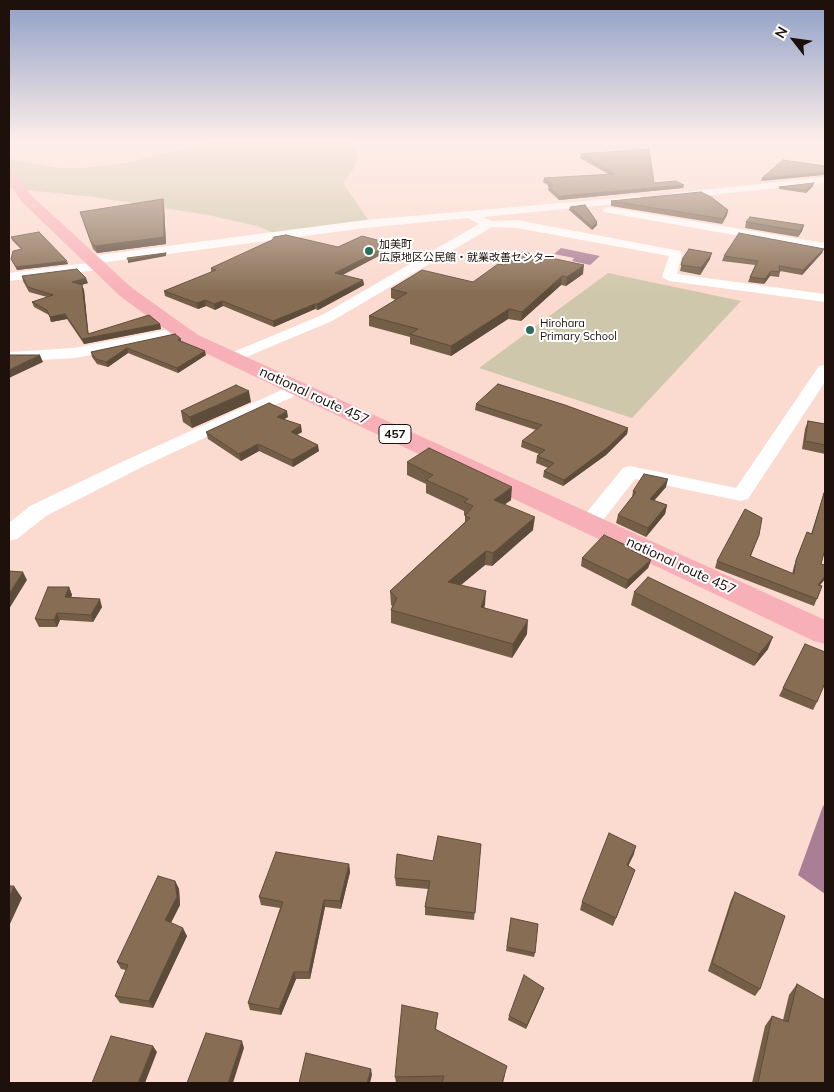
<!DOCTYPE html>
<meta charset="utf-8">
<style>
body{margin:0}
#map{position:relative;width:834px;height:1092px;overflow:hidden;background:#fbdacf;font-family:Mulish,sans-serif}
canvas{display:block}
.frame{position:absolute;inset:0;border:10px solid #1e110c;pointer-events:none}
.north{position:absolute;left:769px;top:15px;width:50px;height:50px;-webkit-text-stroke:4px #fff;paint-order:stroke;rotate:300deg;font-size:14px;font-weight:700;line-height:20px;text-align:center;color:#1e110c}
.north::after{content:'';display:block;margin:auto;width:18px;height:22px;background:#1e110c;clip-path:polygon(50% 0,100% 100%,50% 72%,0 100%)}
</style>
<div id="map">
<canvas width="834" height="1092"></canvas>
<div class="frame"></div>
<div class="north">N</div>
</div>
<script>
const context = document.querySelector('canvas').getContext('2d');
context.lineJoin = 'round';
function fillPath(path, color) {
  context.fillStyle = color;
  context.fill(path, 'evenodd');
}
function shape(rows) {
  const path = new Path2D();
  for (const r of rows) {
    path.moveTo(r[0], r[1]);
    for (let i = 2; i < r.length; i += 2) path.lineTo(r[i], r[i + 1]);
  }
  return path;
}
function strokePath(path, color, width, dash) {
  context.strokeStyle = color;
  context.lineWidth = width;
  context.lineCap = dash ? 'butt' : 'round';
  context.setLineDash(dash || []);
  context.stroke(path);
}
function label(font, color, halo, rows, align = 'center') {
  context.font = font + ' Mulish,"Noto Sans JP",sans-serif';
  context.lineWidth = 4;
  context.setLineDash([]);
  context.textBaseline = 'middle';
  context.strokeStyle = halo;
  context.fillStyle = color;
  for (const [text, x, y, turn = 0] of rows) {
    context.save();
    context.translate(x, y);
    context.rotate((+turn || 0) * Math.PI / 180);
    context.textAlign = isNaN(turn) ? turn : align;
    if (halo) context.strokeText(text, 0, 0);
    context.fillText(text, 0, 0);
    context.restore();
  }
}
fillPath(shape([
 [217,140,339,140,354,144,357,155,355,167,343,183,369,221,274,233,257,226,208,215,93,197,9,188,9,159,60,168,83,168,126,163],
 [608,273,741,301,632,418,479,368]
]), '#cfc7ab');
fillPath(shape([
 [561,248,600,256,590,265,572,261,574,258,554,254],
 [825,805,825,894,798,875,823,806]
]), '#aa7f96');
fillPath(shape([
 [825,177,825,183,674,199,669,196,674,193,825,177],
 [642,196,647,199,646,201,483,217,492,221,517,220,680,251,682,254,677,274,825,294,825,302,669,281,662,277,669,256,517,228,492,227,332,321,232,363,226,361,224,358,226,355,322,315,479,224,468,218,365,228,100,263,104,266,97,270,9,281,9,273,88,263,85,260,91,256,365,220,642,196],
 [608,207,825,243,825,251,604,212,602,210,608,207],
 [180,327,185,329,188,332,185,335,132,348,74,358,9,362,9,352,74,348,180,327],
 [825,365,825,382,748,499,741,501,635,479,597,528,589,530,581,528,578,523,623,468,630,466,736,488,819,366,825,365],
 [295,384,301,385,304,389,301,393,140,468,46,516,17,539,9,541,9,523,30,506,126,460,295,384]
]), '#fff');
fillPath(shape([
 [9,169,13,170,31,195,132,288,198,335,825,620,825,644,814,641,184,343,120,296,21,201,9,182,9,169]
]), '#f8b0b8');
fillPath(shape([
 [581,154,654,183,683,188,559,200,548,190,549,186,543,182,544,178,608,174,580,158],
 [813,186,806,193,779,189,779,187],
 [611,201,728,210,727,215,722,224,611,206],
 [164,206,166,244,97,253,93,249,80,212],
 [570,207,597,225,592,230,569,210],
 [746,222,804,225,802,231,798,237,745,228],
 [11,237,68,264,17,270,11,259,21,249,12,240],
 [392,244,392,249,343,275,363,280,364,285,318,310,315,309,274,327,223,306,215,310,206,306,198,309,165,296,164,291,211,272,211,268,338,247],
 [822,253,802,275,780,271,779,277,770,276,764,284,748,282,750,277,755,265,722,261,724,256],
 [683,258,710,259,700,275,680,271],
 [504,265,583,274,566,286,561,285,521,321,508,319,451,356,410,344,410,337,369,326,369,316,396,300,391,298,391,289,473,282],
 [22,276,88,283,82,285,84,290,88,334,160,324,161,329,84,344,67,319,51,322,49,315,34,307,32,302,47,297,29,292,23,281],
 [181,339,181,341,206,355,178,373,128,353,108,367,97,364,92,357,91,352],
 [251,402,192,428,183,422,181,411],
 [476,404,628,428,627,434,606,455,563,486,543,477,544,471,548,468,536,463,537,456,539,454,521,447,522,441,536,430,475,410],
 [288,417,284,419,302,432,297,435,319,451,293,467,259,451,241,461,208,439,206,432],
 [808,421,825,424,825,454,802,449,805,429],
 [407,462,511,500,505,504,533,530,492,566,485,565,460,585,485,605,484,607,527,634,512,658,391,623,391,610,392,606,391,605,390,591,465,522,465,516,464,515,464,511,426,493,426,484,407,475],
 [666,487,654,501,667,505,665,514,646,537,616,523,618,515,632,497,633,491],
 [824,493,821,564,825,579,820,585,822,586,814,606,715,568,717,561,759,535,751,556,792,574,794,566,807,532,811,534],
 [632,550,651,560,648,568,626,589,581,566,582,558],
 [69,587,72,595,71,597,102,607,93,622,60,620,57,627,39,627,35,619],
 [634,592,768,649,754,666,631,605],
 [805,644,817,702,813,710,779,696],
 [481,844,474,920,425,915,425,907,428,889,396,886,395,878,433,861],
 [634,854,628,865,635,870,613,926,580,910,582,902],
 [349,864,350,872,341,909,325,907,310,979,296,979,281,1015,250,1010,248,1003,280,908,261,905,259,897],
 [175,881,179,889,180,905,171,923,187,936,153,1008,120,1003,115,996,126,970,121,969,117,962],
 [735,892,760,989,755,996,708,971,731,900],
 [511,918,535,953,534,957,506,951],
 [797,984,825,1083,752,1083,765,1026,772,1016,783,1020,789,995],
 [543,991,526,1029,508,1020,509,1016],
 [437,1022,436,1029,505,1075,503,1083,396,1083,395,1077]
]), '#745e48');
fillPath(shape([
 [825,172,825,175,761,181,762,178],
 [814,183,813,186,806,193,806,190],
 [684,185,683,188,559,200,559,196],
 [163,199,164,206,166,244,97,253,95,246],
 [728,210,727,215,722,224,723,219],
 [597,222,597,225,592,230,592,227],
 [804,225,802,231,798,237,800,231],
 [392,244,392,249,336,278,335,273],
 [824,249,822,253,802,275,803,270],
 [166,253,166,256,128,263,128,260],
 [712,253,710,259,700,275,701,268],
 [67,261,68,264,17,270,16,267],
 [584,265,583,274,566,286,567,277],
 [771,271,770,276,764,284,765,279],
 [562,276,561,285,521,321,522,312],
 [86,278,88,283,73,287,72,282],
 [363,280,364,285,318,310,317,304],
 [82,285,84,290,89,338,160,324,161,329,84,344,82,339,88,334],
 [205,300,206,306,198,309,197,303],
 [222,301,223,306,215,310,214,304],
 [315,304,315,309,274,327,273,321],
 [509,309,508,319,451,356,451,346],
 [65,314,67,319,51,322,50,317],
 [127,348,128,353,108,367,106,362],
 [205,351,206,355,178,373,177,368],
 [40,355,43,362,9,378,9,370],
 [249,391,251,402,192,428,190,417],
 [287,411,288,417,277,423,277,417],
 [301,425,302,432,291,438,291,432],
 [628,428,627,434,606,455,563,486,564,480],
 [258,444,259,451,241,461,239,454],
 [318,445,319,451,293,467,292,460],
 [668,479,666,487,648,507,650,499],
 [512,487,511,500,493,513,494,500],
 [667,505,665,514,646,537,648,528],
 [535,517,533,530,492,566,493,553],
 [486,551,485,565,448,596,448,582],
 [651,560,648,568,626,589,628,580],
 [23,572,27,580,9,609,9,594],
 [825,576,825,579,815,591,818,585],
 [69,587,72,595,68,604,65,597],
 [486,591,485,605,480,620,481,607],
 [100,599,102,607,93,622,91,615],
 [57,613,60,620,57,627,54,620],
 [528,620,527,634,512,658,513,644],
 [773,637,768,649,754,666,759,654],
 [636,846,634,854,625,873,627,865],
 [349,864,350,872,341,909,340,901],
 [175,881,179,889,180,905,168,928,165,920],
 [14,886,22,898,9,926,9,898],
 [324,900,325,907,310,979,309,972],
 [183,928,187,936,153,1008,149,1001],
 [294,972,296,979,281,1015,279,1009],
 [544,988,543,991,526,1029,527,1025],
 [242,1041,244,1048,233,1083,228,1083],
 [153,1046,157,1052,145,1083,138,1083],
 [371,1069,372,1075,370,1083,367,1083]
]), '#5e4c3b');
const building = shape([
 [649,149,654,183,676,181,684,185,559,196,548,186,553,186,544,178,614,174,581,154,649,149],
 [783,160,825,166,825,172,762,178,783,160],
 [814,183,806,190,779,187,814,183],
 [701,192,711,197,728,210,723,219,611,201,701,192],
 [163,199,164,237,95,246,91,242,80,212,163,199],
 [585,205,597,222,592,227,570,207,585,205],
 [750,217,804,225,800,231,746,222,750,217],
 [39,232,67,261,16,267,11,259,13,251,22,249,11,237,39,232],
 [739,233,824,249,803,270,779,266,780,272,771,271,765,279,750,277,758,261,724,256,739,233],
 [286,235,338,247,362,236,392,244,335,273,363,280,317,304,315,304,273,321,222,301,214,304,205,300,197,303,164,291,216,270,211,268,272,240,274,237,286,235],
 [689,249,712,253,701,268,681,265,683,258,689,249],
 [523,252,584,265,567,277,562,276,522,312,509,309,451,346,410,334,418,329,369,316,407,293,391,289,422,270,473,282,498,264,504,265,523,252],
 [166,253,128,260,127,258,166,253],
 [77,269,86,278,72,282,82,285,88,334,149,315,160,324,82,339,65,314,50,317,47,310,32,302,53,295,28,287,22,276,77,269],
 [175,334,181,339,178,340,205,351,177,368,127,348,106,362,96,359,91,352,175,334],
 [9,355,40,355,9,370,9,355],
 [498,384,565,405,628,428,607,448,564,480,544,471,554,463,537,456,545,450,522,441,542,425,476,404,498,384],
 [236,385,249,391,190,417,181,411,236,385],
 [269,403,287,411,277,417,301,425,291,432,318,445,292,460,258,444,239,454,206,432,269,403],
 [808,421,825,424,825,445,805,441,808,421],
 [429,448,512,487,494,500,535,517,493,553,486,551,448,582,486,591,481,607,528,620,513,644,391,610,397,598,390,591,470,518,465,516,473,506,464,502,468,499,426,480,433,475,407,462,429,448],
 [644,474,668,479,650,499,667,505,648,528,618,515,636,492,633,491,644,474],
 [824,493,825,493,825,549,821,564,825,565,825,576,818,585,822,586,817,599,717,561,745,509,762,518,759,535,750,556,794,574,796,560,807,532,812,534,824,493],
 [604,535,632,548,631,550,651,560,628,580,582,558,604,535],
 [9,571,23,572,9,594,9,571],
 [648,577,773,637,759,654,634,592,648,577],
 [48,587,69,587,65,597,100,599,91,615,57,613,54,620,35,619,48,587],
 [805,644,825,652,825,683,817,702,783,688,805,644],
 [609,833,636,846,627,865,635,870,616,918,582,902,609,833],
 [438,836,481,844,475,913,425,907,430,881,395,878,397,854,433,861,438,836],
 [276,852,349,864,340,901,324,900,309,972,294,972,279,1009,248,1003,283,902,259,897,276,852],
 [158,876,175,881,177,897,165,920,183,928,149,1001,115,996,128,965,117,962,158,876],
 [9,886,14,886,9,898,9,886],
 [735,892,785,916,760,989,712,963,735,892],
 [511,918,538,924,535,953,507,947,511,918],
 [524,975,544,988,527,1025,509,1016,524,975],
 [797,984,825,1000,825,1083,758,1083,772,1016,788,1022,797,984],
 [402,1005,438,1013,435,1029,507,1066,502,1083,442,1083,444,1076,395,1077,402,1005],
 [206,1033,242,1041,228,1083,187,1083,206,1033],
 [111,1036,153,1046,138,1083,92,1083,111,1036],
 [306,1053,371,1069,367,1083,299,1083,306,1053]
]);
fillPath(building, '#876d54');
strokePath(building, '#5e4c3b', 1);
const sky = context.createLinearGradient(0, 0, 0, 293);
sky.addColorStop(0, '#8f9fc7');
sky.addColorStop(0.48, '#fdeee9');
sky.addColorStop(1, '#fdeee900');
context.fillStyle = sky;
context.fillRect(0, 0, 834, 293);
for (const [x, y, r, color] of [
 [369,251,5,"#2c6c5a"],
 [530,330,5,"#2c6c5a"]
]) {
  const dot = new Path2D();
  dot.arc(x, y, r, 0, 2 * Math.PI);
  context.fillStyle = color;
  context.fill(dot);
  strokePath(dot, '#fff', 2);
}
label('11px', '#1e110c', '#fff', [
 ["加美町",379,245],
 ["広原地区公民館・就業改善センター",379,258],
 ["Hirohara",540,324],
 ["Primary School",540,337]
], 'left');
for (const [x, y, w] of [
 [395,434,32]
]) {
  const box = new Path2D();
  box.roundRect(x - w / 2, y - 9.5, w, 19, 4);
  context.fillStyle = '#fff';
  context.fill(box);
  strokePath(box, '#1e110c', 1);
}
label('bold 12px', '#1e110c', null, [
 ["457",395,434]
]);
label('14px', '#1e110c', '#fff', [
 ["national route 457",314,396,25],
 ["national route 457",681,566,25]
]);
</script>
